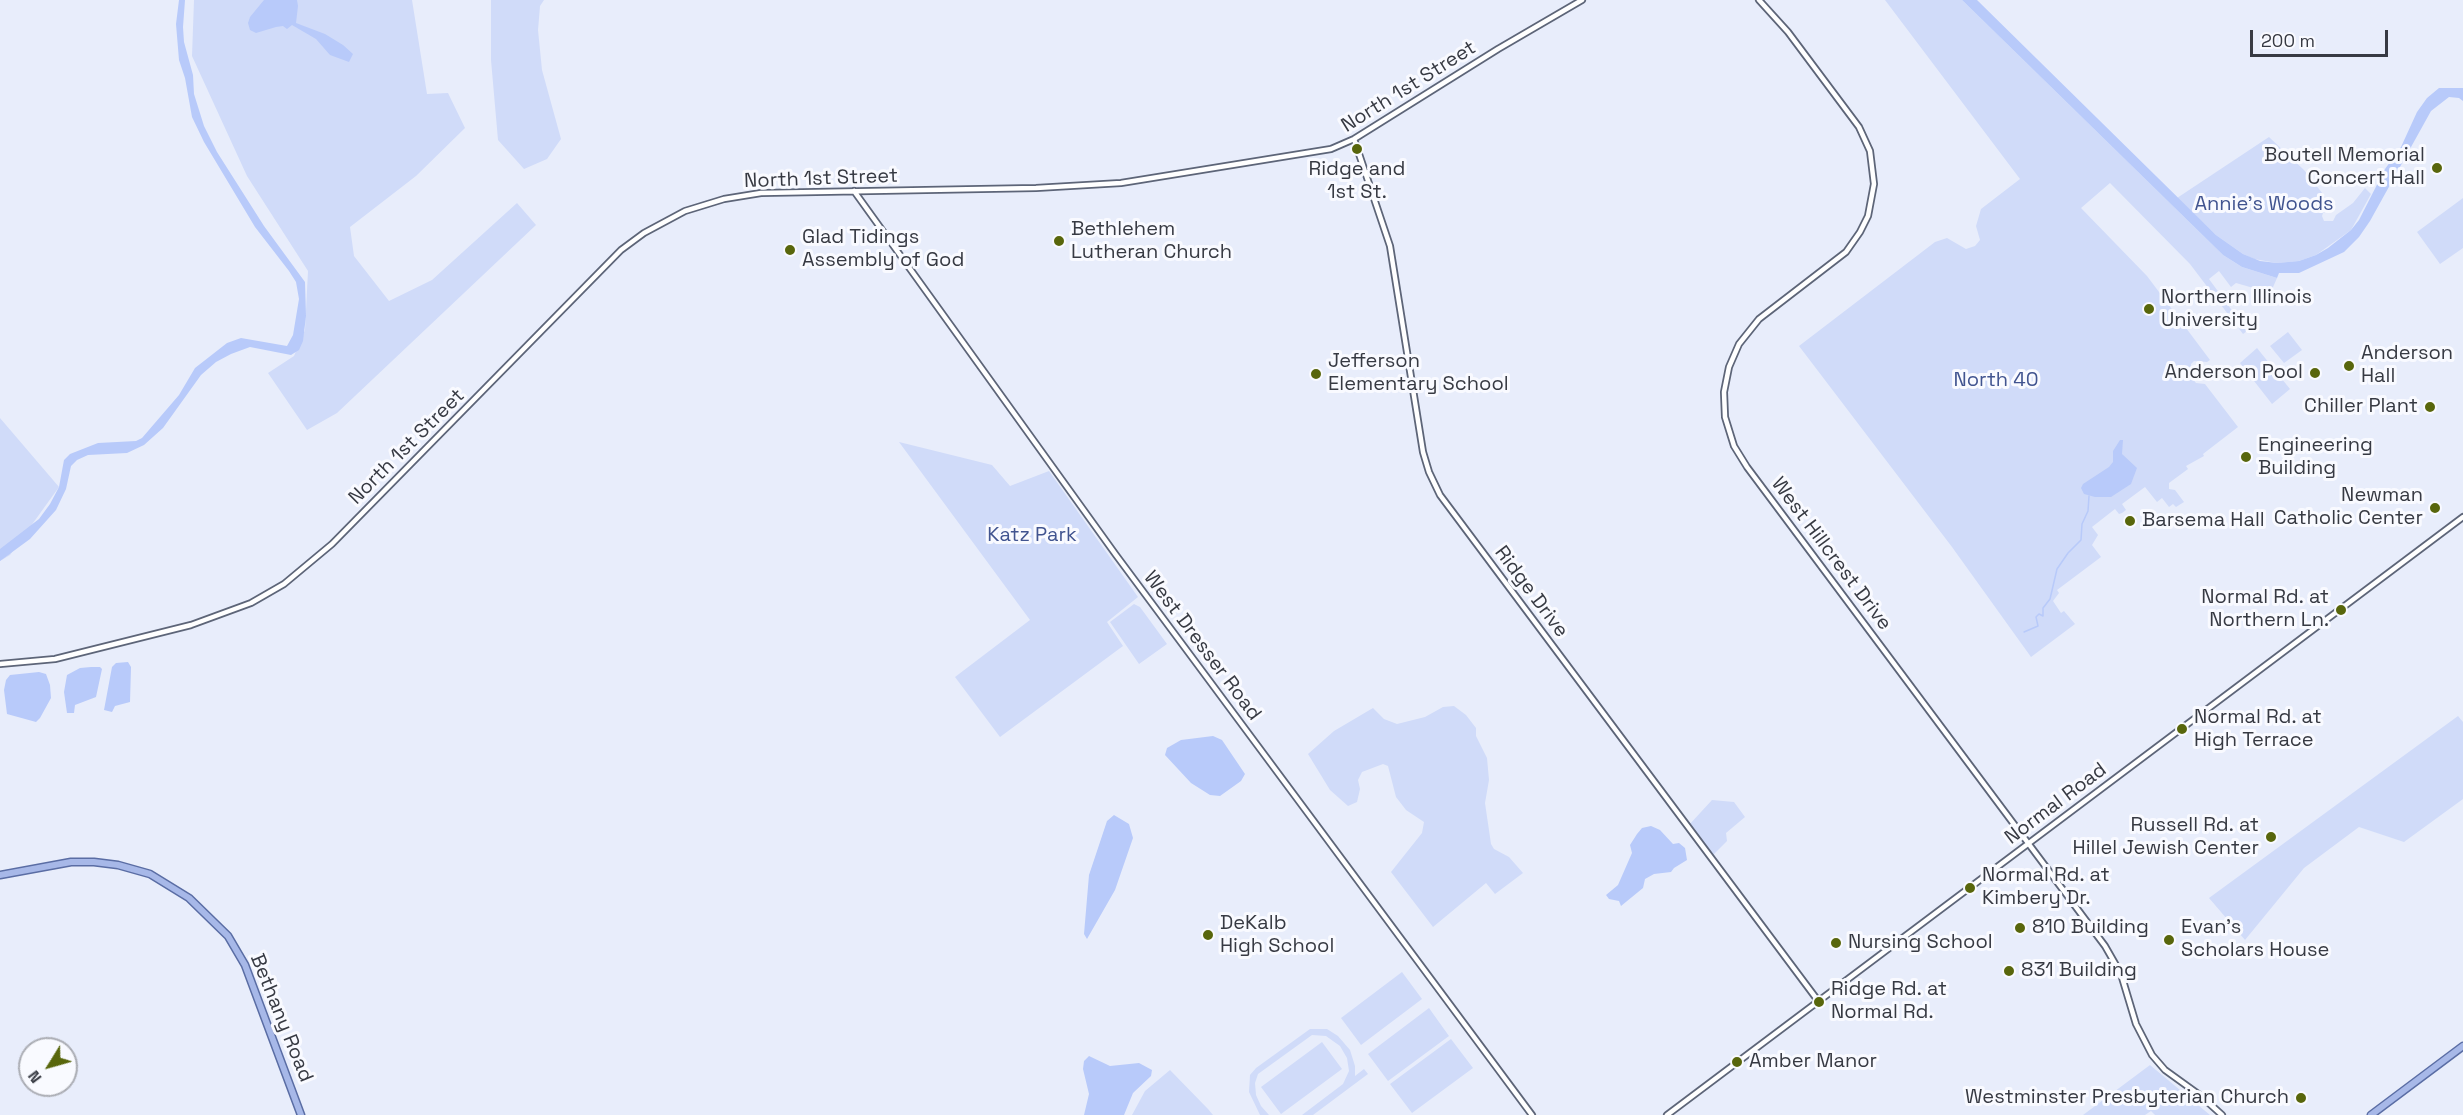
<!DOCTYPE html>
<style>
body{margin:0}
#map{position:relative;width:2463px;height:1115px;overflow:hidden;background:#e8edfb;font-family:"Space Grotesk",sans-serif}
canvas{display:block}
.north{position:absolute;left:18px;top:1037px;width:60px;height:60px;box-sizing:border-box;background:#f9faff;border:2px solid #abadb4;border-radius:50%;rotate:233deg;font-size:16px;font-weight:700;line-height:24px;text-align:center;color:#373a43}
.north::after{content:'';display:block;margin:auto;width:21px;height:27px;background:#58660c;clip-path:polygon(50% 0,100% 100%,50% 72%,0 100%)}
.scale{position:absolute;left:2250px;top:30px;width:138px;height:27px;box-sizing:border-box;border:3px solid #373a43;border-top:0;padding-left:8px;font-size:18px;line-height:21px;white-space:nowrap;color:#373a43;-webkit-text-stroke:4px #f9faff;paint-order:stroke}
</style>
<div id="map">
<canvas width="2463" height="1115"></canvas>
<div class="north">N</div>
<div class="scale">200 m</div>
</div>
<script>
const context = document.querySelector('canvas').getContext('2d');
context.lineJoin = 'round';
function fillPath(path, color) {
  context.fillStyle = color;
  context.fill(path, 'evenodd');
}
function shape(rows) {
  const path = new Path2D();
  for (const r of rows) {
    path.moveTo(r[0], r[1]);
    for (let i = 2; i < r.length; i += 2) path.lineTo(r[i], r[i + 1]);
  }
  return path;
}
function strokePath(path, color, width, dash) {
  context.strokeStyle = color;
  context.lineWidth = width;
  context.lineCap = dash ? 'butt' : 'round';
  context.setLineDash(dash || []);
  context.stroke(path);
}
function label(font, color, halo, rows, align = 'center') {
  context.font = font + ' "Space Grotesk",sans-serif';
  context.lineWidth = 6;
  context.setLineDash([]);
  context.textBaseline = 'middle';
  context.strokeStyle = halo;
  context.fillStyle = color;
  for (const [text, x, y, turn = 0] of rows) {
    context.save();
    context.translate(x, y);
    context.rotate((+turn || 0) * Math.PI / 180);
    context.textAlign = isNaN(turn) ? turn : align;
    if (halo) context.strokeText(text, 0, 0);
    context.fillText(text, 0, 0);
    context.restore();
  }
}
fillPath(shape([
 [194,0,412,0,427,94,448,93,465,128,416,176,350,227,354,256,389,301,432,280,517,203,536,225,337,413,307,430,268,373,294,356,305,330,308,271,247,176,192,56],
 [491,0,544,0,540,6,538,30,542,70,561,139,547,159,524,169,498,140,491,60],
 [1885,0,1962,0,2223,255,2242,267,2277,278,2270,294,2267,296,2264,291,2236,283,2231,287,2219,271,2209,279,2247,331,2243,334,2190,264,2110,183,2081,208,2147,276,2210,360,2207,362,2194,361,2191,364,2190,376,2196,383,2205,384,2238,427,2203,454,2204,456,2186,466,2188,469,2169,483,2169,489,2175,490,2184,502,2176,507,2173,504,2169,507,2162,498,2157,502,2145,487,2122,504,2126,510,2122,513,2119,514,2115,509,2092,527,2098,535,2092,545,2101,557,2057,590,2059,593,2053,601,2061,613,2064,611,2075,624,2031,657,1952,547,1799,346,1935,242,1947,238,1966,249,1975,246,1980,240,1976,226,1981,209,2020,179],
 [2269,137,2304,170,2334,208,2323,213,2322,216,2324,221,2333,221,2336,215,2353,203,2365,188,2371,194,2351,230,2316,255,2299,261,2277,263,2254,259,2243,254,2216,235,2177,198],
 [2463,198,2463,248,2440,264,2417,232],
 [2288,332,2302,350,2284,363,2270,346],
 [2257,348,2290,389,2272,404,2240,363],
 [0,418,59,487,10,555,0,561],
 [899,442,992,465,1010,486,1049,471,1138,597,1107,622,1123,646,1000,737,955,677,1030,620],
 [1134,604,1140,607,1167,644,1139,664,1110,622],
 [1454,706,1466,715,1476,728,1476,736,1487,758,1489,780,1485,803,1491,844,1494,849,1509,857,1523,873,1495,894,1486,883,1433,927,1391,872,1422,833,1424,822,1406,810,1396,797,1388,766,1383,764,1362,772,1358,780,1360,789,1357,802,1348,806,1330,790,1308,754,1334,731,1373,708,1384,719,1397,724,1425,717,1443,707],
 [2458,716,2463,722,2463,799,2404,842,2359,827,2304,868,2245,940,2209,898],
 [1712,800,1734,802,1745,817,1726,833,1727,841,1712,856,1689,825],
 [1402,972,1422,999,1361,1045,1341,1018],
 [1429,1008,1449,1036,1388,1081,1368,1054],
 [1310,1029,1327,1029,1338,1036,1350,1050,1355,1066,1355,1076,1364,1069,1368,1074,1313,1115,1302,1115,1343,1084,1349,1071,1347,1058,1340,1046,1326,1036,1312,1035,1258,1074,1255,1083,1256,1095,1261,1106,1269,1115,1260,1115,1249,1092,1250,1075,1256,1068],
 [1451,1039,1473,1068,1412,1113,1390,1084],
 [1322,1042,1342,1069,1281,1114,1261,1087],
 [2150,1065,2210,1115,2155,1115,2151,1111,2145,1115,2083,1115],
 [1170,1070,1208,1109,1213,1115,1132,1115,1145,1091]
]), '#d0dbf9');
fillPath(shape([
 [179,0,185,0,183,27,184,42,193,75,194,94,204,126,217,152,264,226,305,282,306,316,303,341,299,350,291,355,250,347,231,354,216,362,201,375,163,428,144,445,127,453,88,455,77,460,71,466,66,489,56,510,30,539,0,561,0,549,39,519,50,504,59,487,64,460,70,454,98,443,136,441,142,438,179,395,195,368,227,343,241,338,287,346,293,335,299,299,296,282,289,271,255,227,204,142,192,117,185,78,179,60,176,24],
 [264,0,297,0,298,6,296,23,325,34,343,45,353,54,349,62,330,55,316,39,292,25,287,29,283,26,276,27,256,33,250,30,248,23,250,17],
 [1962,0,1977,0,2216,235,2243,254,2260,261,2277,263,2299,261,2316,255,2328,248,2351,230,2359,220,2385,169,2401,147,2417,112,2427,98,2439,88,2463,88,2463,101,2459,98,2449,97,2431,111,2370,221,2359,237,2344,252,2299,273,2279,273,2277,278,2242,267,2223,255],
 [2120,440,2123,440,2122,454,2137,468,2131,484,2111,497,2095,497,2084,494,2081,488,2083,484,2109,467,2113,462,2113,451],
 [128,662,131,667,130,702,115,706,112,712,104,710,112,667,116,663],
 [91,667,100,667,102,669,96,697,75,705,74,713,67,713,64,692,67,675,80,668],
 [39,672,46,674,50,685,51,698,40,718,36,722,7,714,4,690,6,680,10,675],
 [1213,736,1222,740,1245,774,1241,781,1220,796,1210,795,1191,783,1165,755,1167,748,1181,740],
 [1114,815,1129,824,1133,838,1115,890,1087,939,1084,934,1089,875,1107,821],
 [1651,826,1660,830,1673,844,1679,843,1685,848,1687,860,1674,868,1671,872,1654,874,1645,879,1643,888,1621,906,1619,901,1609,899,1606,895,1618,885,1632,853,1630,845,1637,834,1642,828],
 [1089,1056,1110,1066,1139,1063,1152,1070,1151,1076,1133,1093,1124,1115,1084,1115,1089,1094,1083,1069,1084,1061]
]), '#b8cafa');
strokePath(shape([
 [2024,632,2038,626,2036,617,2039,614,2043,616,2043,608,2050,599,2057,569,2068,553,2081,540,2082,524,2088,511,2089,496]
]), '#b8cafa', 1.5);
const minor = shape([
 [1759,0,1788,32,1859,127,1870,151,1874,184,1868,216,1860,232,1846,252,1759,319,1739,344,1729,367,1724,392,1725,417,1734,446,1747,467,2105,946,2121,974,2136,1024,2152,1055,2165,1070,2201,1096,2222,1115],
 [1354,139,1390,246,1423,452,1429,472,1440,495,1819,1002],
 [854,191,1116,555,1532,1115],
 [0,664,55,659,191,625,251,603,284,584,332,544,621,250,644,233,685,211,724,199,761,193,1036,188,1121,183,1331,149,1354,139,1498,49,1582,0],
 [1667,1115,2463,517]
]);
const major = shape([
 [0,875,71,862,94,862,118,865,150,874,189,898,228,936,245,965,301,1115],
 [2371,1115,2463,1046]
]);
strokePath(minor, '#5d6578', 8);
strokePath(major, '#5a6da4', 9);
strokePath(minor, '#fff', 4.5);
strokePath(major, '#a7b8e8', 6);
for (const [x, y, r, color] of [
 [1357,149,6,"#58660c"],
 [2437,168,6,"#58660c"],
 [1059,241,6,"#58660c"],
 [790,250,6,"#58660c"],
 [2149,309,6,"#58660c"],
 [2349,366,6,"#58660c"],
 [2315,373,6,"#58660c"],
 [1316,374,6,"#58660c"],
 [2430,407,6,"#58660c"],
 [2246,457,6,"#58660c"],
 [2435,508,6,"#58660c"],
 [2130,521,6,"#58660c"],
 [2341,610,6,"#58660c"],
 [2182,729,6,"#58660c"],
 [2271,837,6,"#58660c"],
 [1970,888,6,"#58660c"],
 [2020,928,6,"#58660c"],
 [1208,935,6,"#58660c"],
 [2169,940,6,"#58660c"],
 [1836,943,6,"#58660c"],
 [2009,971,6,"#58660c"],
 [1819,1002,6,"#58660c"],
 [1737,1062,6,"#58660c"],
 [2301,1098,6,"#58660c"]
]) {
  const dot = new Path2D();
  dot.arc(x, y, r, 0, 2 * Math.PI);
  context.fillStyle = color;
  context.fill(dot);
  strokePath(dot, '#f9faff', 2);
}
label('20px', '#373a43', '#f9faff', [
 ["North 1st Street",1409,87,-32],
 ["North 1st Street",821,179,-2],
 ["North 1st Street",407,447,-45],
 ["West Hillcrest Drive",1831,554,53],
 ["Ridge Drive",1531,592,53],
 ["West Dresser Road",1202,646,53],
 ["Normal Road",2056,804,-37],
 ["Bethany Road",281,1018,68]
]);
label('20px', '#373a43', '#f9faff', [
 ["Boutell Memorial",2425,156,"right"],
 ["Concert Hall",2425,179,"right"],
 ["Ridge and",1357,170,"center"],
 ["1st St.",1357,193,"center"],
 ["Bethlehem",1071,230],
 ["Lutheran Church",1071,253],
 ["Glad Tidings",802,238],
 ["Assembly of God",802,261],
 ["Northern Illinois",2161,298],
 ["University",2161,321],
 ["Anderson",2361,354],
 ["Hall",2361,377],
 ["Jefferson",1328,362],
 ["Elementary School",1328,385],
 ["Anderson Pool",2303,373,"right"],
 ["Chiller Plant",2418,407,"right"],
 ["Engineering",2258,446],
 ["Building",2258,469],
 ["Newman",2423,496,"right"],
 ["Catholic Center",2423,519,"right"],
 ["Barsema Hall",2142,521],
 ["Normal Rd. at",2329,598,"right"],
 ["Northern Ln.",2329,621,"right"],
 ["Normal Rd. at",2194,718],
 ["High Terrace",2194,741],
 ["Russell Rd. at",2259,826,"right"],
 ["Hillel Jewish Center",2259,849,"right"],
 ["Normal Rd. at",1982,876],
 ["Kimbery Dr.",1982,899],
 ["DeKalb",1220,924],
 ["High School",1220,947],
 ["810 Building",2032,928],
 ["Evan's",2181,928],
 ["Scholars House",2181,951],
 ["Nursing School",1848,943],
 ["831 Building",2021,971],
 ["Ridge Rd. at",1831,990],
 ["Normal Rd.",1831,1013],
 ["Amber Manor",1749,1062],
 ["Westminster Presbyterian Church",2289,1098,"right"]
], 'left');
label('20px', '#415490', '#f9faff', [
 ["Annie's Woods",2264,205],
 ["North 40",1996,381],
 ["Katz Park",1032,536]
]);
</script>
